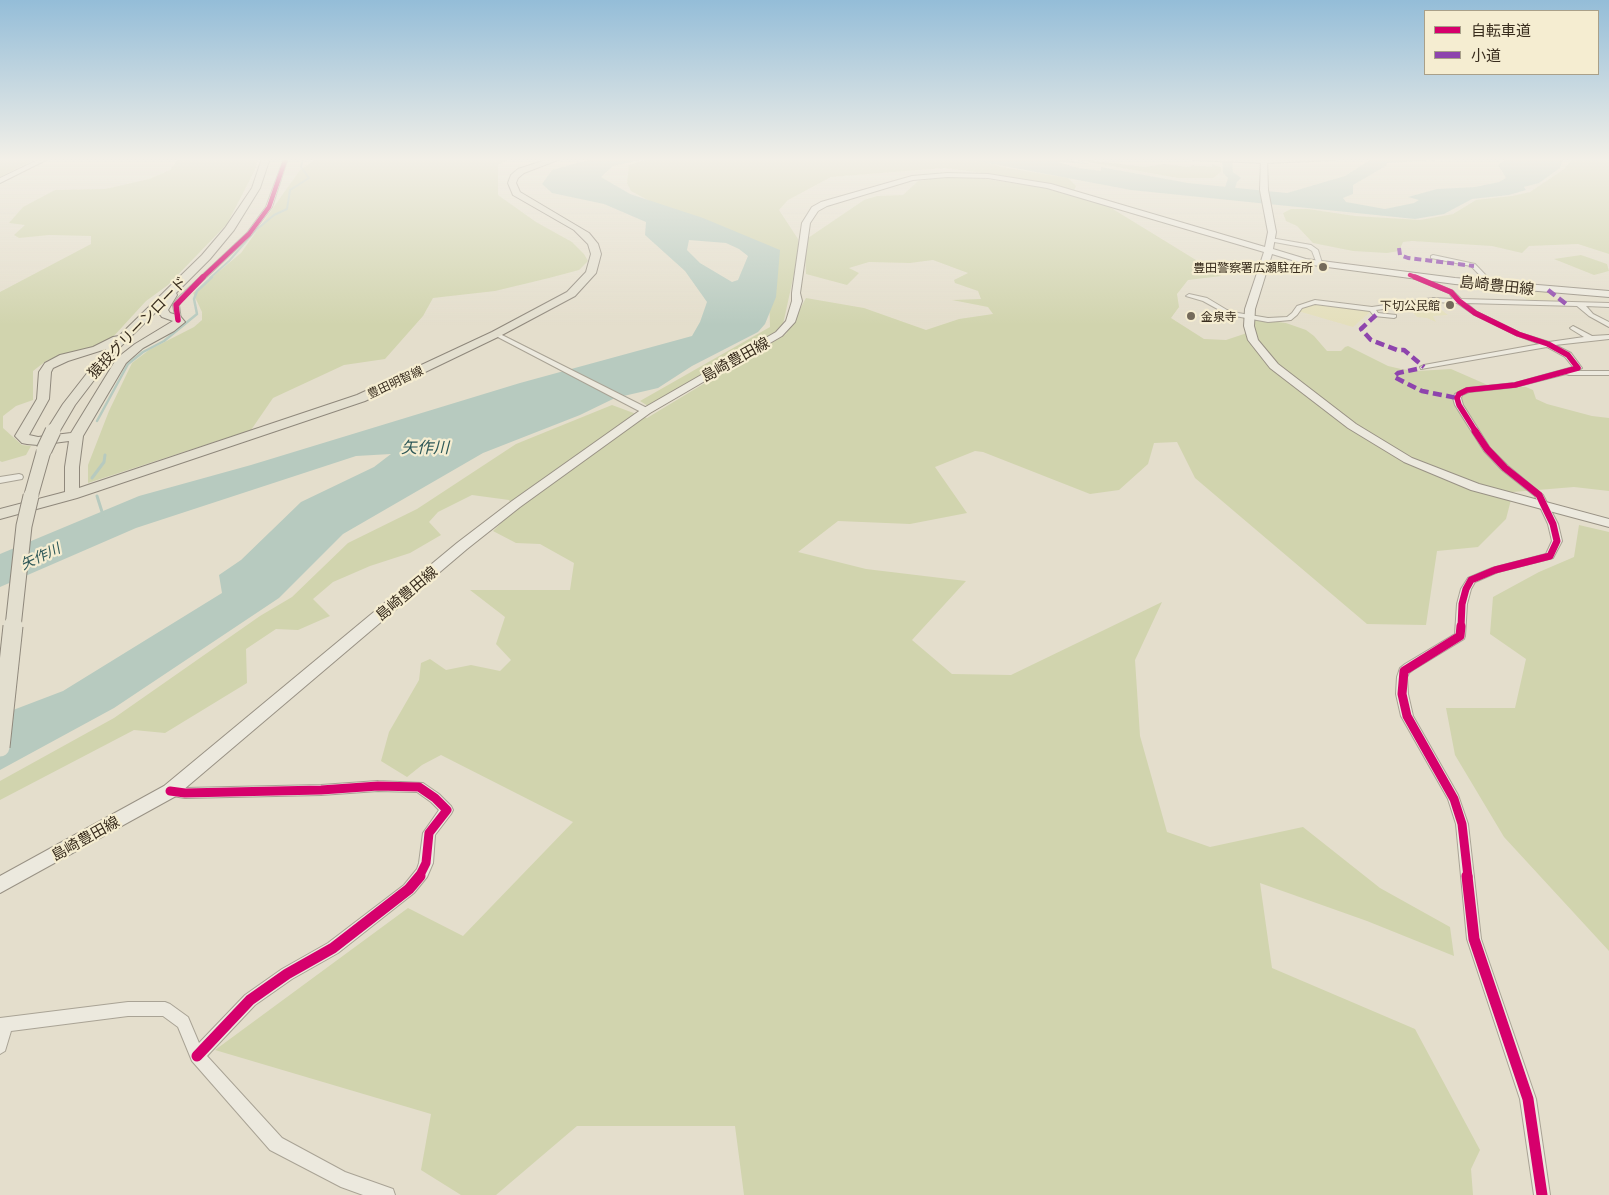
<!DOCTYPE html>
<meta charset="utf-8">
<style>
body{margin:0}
#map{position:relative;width:1609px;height:1195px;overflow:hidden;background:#e4decc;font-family:Georgia,"Noto Sans JP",serif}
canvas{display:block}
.legend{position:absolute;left:1424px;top:10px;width:175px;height:65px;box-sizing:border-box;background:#f5edd1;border:1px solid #a9a089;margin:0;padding:6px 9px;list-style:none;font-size:15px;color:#382c1d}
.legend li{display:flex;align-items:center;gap:10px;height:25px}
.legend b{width:25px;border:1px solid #a9a089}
</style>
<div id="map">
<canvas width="1609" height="1195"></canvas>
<ul class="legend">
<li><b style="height:6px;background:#d6006c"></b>自転車道</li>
<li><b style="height:6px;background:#8e44ad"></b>小道</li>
</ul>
</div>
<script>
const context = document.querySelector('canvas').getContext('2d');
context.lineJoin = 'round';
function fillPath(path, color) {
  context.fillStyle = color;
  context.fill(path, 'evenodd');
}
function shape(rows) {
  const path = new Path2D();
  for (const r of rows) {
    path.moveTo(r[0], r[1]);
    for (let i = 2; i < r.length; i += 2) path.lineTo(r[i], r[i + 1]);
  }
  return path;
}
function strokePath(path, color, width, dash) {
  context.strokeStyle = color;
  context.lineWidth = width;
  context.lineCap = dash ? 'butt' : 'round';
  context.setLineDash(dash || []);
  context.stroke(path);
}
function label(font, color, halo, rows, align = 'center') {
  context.font = font + ' Georgia,"Noto Sans JP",serif';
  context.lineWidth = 4.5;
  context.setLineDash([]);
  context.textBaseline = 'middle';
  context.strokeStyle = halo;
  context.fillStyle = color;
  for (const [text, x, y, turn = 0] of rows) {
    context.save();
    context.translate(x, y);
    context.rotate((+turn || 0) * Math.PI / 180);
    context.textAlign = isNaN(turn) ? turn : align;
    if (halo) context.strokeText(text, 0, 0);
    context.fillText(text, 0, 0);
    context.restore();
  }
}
fillPath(shape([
 [1520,290,1548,292,1562,302,1527,300,1522,296],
 [1414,301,1430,301,1448,315,1433,316,1436,322,1427,318,1417,317,1408,307,1401,303],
 [1316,303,1369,310,1369,313,1353,327,1298,311,1303,306]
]), '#e4dfbc');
fillPath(shape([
 [0,158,38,158,0,177],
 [179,158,258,158,256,168,227,224,168,285,146,301,112,338,90,349,64,354,46,361,33,371,33,400,16,406,3,416,3,428,22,445,31,446,26,455,2,462,0,461,0,292,91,244,91,236,49,235,19,238,14,235,25,225,9,223,23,207,55,190,105,189,149,179,170,170],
 [317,158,522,158,511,159,498,165,498,195,536,222,572,242,584,254,588,261,579,270,549,278,495,291,433,298,423,316,385,359,344,365,273,398,251,430,88,483,88,465,109,411,132,363,149,350,194,327,202,320,202,312,193,293,241,253,300,170],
 [651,158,972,158,1002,167,1068,178,1076,186,1074,191,1011,177,945,168,831,177,788,200,779,210,798,239,799,251,782,329,648,406,640,401,770,327,769,292,778,253,655,204,631,191,627,183,629,165],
 [1066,158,1090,158,1094,161,1146,167,1163,164,1189,167,1193,165,1212,167,1212,164,1221,167,1221,172,1213,178,1178,178],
 [1573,158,1609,158,1609,254,1578,244,1529,246,1522,253,1492,246,1412,241,1403,242,1399,251,1387,253,1353,251,1313,243,1297,226,1286,221,1283,213,1291,209,1308,209,1355,216,1420,220,1453,214,1476,200,1512,196,1530,192,1564,169],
 [943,177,978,178,1041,187,1108,206,1222,276,1188,280,1177,294,1179,307,1171,318,1204,339,1226,340,1244,334,1252,329,1254,319,1286,323,1306,330,1314,336,1327,351,1341,351,1345,347,1348,346,1388,366,1401,369,1417,371,1451,369,1490,386,1526,387,1533,390,1536,399,1547,404,1592,416,1609,418,1609,491,1574,487,1513,492,1506,519,1478,547,1437,551,1426,625,1367,624,1195,478,1177,442,1154,443,1148,464,1119,490,1090,494,983,452,975,451,935,467,967,513,910,524,838,521,798,552,866,569,966,581,912,640,952,674,1011,675,1162,602,1135,660,1140,736,1167,832,1210,847,1303,827,1380,888,1450,927,1454,956,1367,921,1260,883,1272,968,1415,1029,1480,1150,1471,1169,1473,1195,744,1195,735,1126,577,1126,496,1195,461,1195,421,1170,431,1114,215,1050,408,908,463,936,573,822,441,755,422,765,407,777,381,761,389,732,419,680,421,663,430,659,446,670,471,665,500,671,511,660,496,644,505,617,470,590,570,590,574,563,540,544,516,543,493,531,514,510,509,500,472,495,438,512,429,522,441,535,410,553,370,566,333,582,313,599,330,616,298,630,276,629,246,649,247,683,165,733,134,730,0,800,0,781,114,718,260,616,292,597,348,543,417,509,516,444,612,405,647,418,786,334,806,298,864,308,926,330,959,319,993,314,988,307,952,300,981,299,978,291,955,283,954,280,968,273,933,260,910,263,869,262,849,268,859,273,847,285,806,274,805,253,808,238,864,200,877,196,903,195,918,181],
 [1581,255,1607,264,1609,271,1594,275,1554,259],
 [1579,525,1609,532,1609,951,1504,837,1455,755,1446,708,1515,708,1526,659,1490,634,1493,597,1539,572,1574,557]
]), '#d1d4ae');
fillPath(shape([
 [595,158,649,158,613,166,601,177,630,194,703,218,780,250,776,297,765,324,758,332,692,366,658,388,615,398,580,415,483,453,343,534,279,598,114,708,0,770,0,715,63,691,222,593,219,575,241,560,301,502,374,467,391,454,356,456,136,528,0,587,0,554,139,496,251,465,520,383,692,336,700,322,707,302,685,271,645,235,646,222,604,204,552,193,542,184,552,170],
 [689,240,726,243,739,249,748,256,738,280,732,282,700,263,687,250],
 [961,158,1056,158,1090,164,1058,162,1079,168,1101,171,1101,167,1188,183,1287,193,1345,176,1373,158,1473,158,1387,163,1386,166,1353,185,1353,194,1343,198,1346,202,1385,209,1414,203,1419,200,1408,197,1437,189,1475,187,1499,182,1506,178,1498,165,1505,159,1504,158,1563,158,1560,168,1539,183,1524,187,1526,190,1509,195,1472,199,1444,214,1415,219,1131,190]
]), '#b7cabf');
strokePath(shape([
 [210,278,229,261,256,230,274,215,287,209,290,190,309,178,301,167,303,158]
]), '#b7cabf', 2);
strokePath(shape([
 [97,421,128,364,143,352,164,341,197,314,194,299,197,291,212,277]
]), '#b7cabf', 2.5);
strokePath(shape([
 [92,478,104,462,105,455],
 [97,496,103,515]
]), '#b7cabf', 3);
fillPath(shape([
 [1222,158,1232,158,1233,172,1241,178,1237,182,1233,194,1228,197,1223,194,1228,178,1223,173,1222,158]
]), '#b7cabf');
const street = shape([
 [284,158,288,158,272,207,251,235,182,300,179,305,181,320,176,321,173,305,178,298,247,233,266,207,284,158],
 [1271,238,1311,245,1318,250,1322,263,1317,264,1312,251,1307,248,1269,241,1268,240,1271,238],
 [1433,255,1475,264,1495,285,1490,286,1471,266,1431,258,1431,256,1433,255],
 [1410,273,1453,291,1461,299,1609,303,1609,307,1586,306,1593,314,1609,322,1609,327,1589,316,1577,306,1466,303,1477,312,1520,333,1549,342,1584,337,1571,329,1570,328,1573,326,1592,336,1609,335,1609,339,1555,345,1571,353,1582,368,1576,371,1609,371,1609,375,1569,375,1566,374,1515,387,1469,392,1462,395,1461,398,1463,405,1490,448,1508,466,1543,495,1558,524,1562,541,1553,558,1498,572,1475,582,1471,589,1467,604,1465,636,1464,639,1413,670,1409,673,1407,677,1408,694,1413,716,1458,795,1468,824,1481,939,1536,1099,1550,1195,1534,1195,1520,1099,1467,939,1456,824,1448,799,1401,716,1396,694,1397,677,1400,668,1405,664,1455,634,1457,604,1461,589,1468,578,1492,568,1546,554,1552,541,1548,524,1535,496,1502,470,1484,451,1455,405,1453,398,1455,394,1467,388,1515,383,1573,367,1565,357,1547,347,1421,369,1420,367,1424,365,1540,344,1516,335,1473,314,1457,303,1433,302,1376,310,1378,313,1396,315,1396,317,1394,318,1374,316,1370,311,1315,304,1302,308,1297,315,1291,320,1268,322,1235,316,1223,312,1203,301,1186,296,1189,294,1207,298,1227,310,1238,313,1268,318,1287,317,1292,313,1297,306,1315,300,1372,307,1433,298,1453,299,1449,293,1408,276,1408,274,1410,273],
 [496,332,649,409,650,411,649,413,643,413,494,335,493,334,496,332],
 [19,474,22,475,23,477,22,479,0,483,0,477,19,474],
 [378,781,423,783,439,794,451,806,453,810,451,814,435,835,433,863,427,877,414,893,338,953,292,979,255,1005,207,1056,282,1138,345,1172,393,1189,395,1195,363,1195,341,1187,270,1150,192,1061,178,1027,163,1016,128,1016,11,1031,5,1051,0,1054,0,1018,128,1002,165,1002,170,1004,188,1017,199,1043,245,995,282,969,328,943,404,885,417,869,419,863,423,833,439,810,431,802,417,792,378,791,321,795,185,798,166,795,164,791,166,787,170,786,185,788,321,785,378,781]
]);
const secondary = shape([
 [42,158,50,158,0,183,0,178,42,158],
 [1261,158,1267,158,1268,190,1276,232,1273,249,1306,259,1455,278,1609,291,1609,297,1455,284,1305,264,1272,254,1255,309,1254,326,1258,340,1278,364,1356,424,1412,458,1479,484,1609,519,1609,527,1471,490,1404,462,1348,428,1270,368,1248,340,1244,326,1245,309,1264,252,1047,188,988,178,947,177,913,180,827,206,818,211,810,223,800,293,802,301,795,322,782,336,650,413,520,507,467,549,176,796,0,893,0,876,164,786,457,543,512,501,642,409,776,332,786,321,792,301,792,293,802,223,812,207,821,202,912,176,947,173,988,174,1051,184,1265,247,1268,232,1260,190,1261,158]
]);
const primary = shape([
 [262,158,270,158,260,188,234,230,210,259,176,293,177,295,168,310,170,313,180,316,185,322,174,331,143,348,126,363,83,436,79,467,79,488,357,395,492,332,567,292,586,272,591,254,588,244,574,230,513,195,508,183,511,175,518,169,552,158,563,158,524,173,518,178,516,183,520,192,589,233,598,244,601,254,596,273,575,296,500,336,365,401,77,498,0,519,0,509,65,492,65,467,69,441,38,445,27,444,22,443,15,436,37,399,39,372,45,363,60,355,93,347,113,337,119,336,202,255,225,228,252,188,262,158],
 [157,311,162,317,173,321,135,344,117,358,71,433,38,437,29,435,49,399,51,372,53,368,68,361,106,349,63,404,46,431,53,435,58,434,75,405,117,350,157,311],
 [1190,158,1265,159,1338,158,1334,160,1265,163,1194,160,1190,158],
 [44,446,51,450,38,496,36,499,31,500,26,499,24,496,37,450,44,446]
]);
strokePath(street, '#a9a395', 2);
strokePath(secondary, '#999285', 2);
strokePath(primary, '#8f887c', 2);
fillPath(street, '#ece9de');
fillPath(secondary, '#ece9de');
fillPath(primary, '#e3dfcf');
const primaryBridgeFar1 = shape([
 [44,450,53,431],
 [13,627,24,526,31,496]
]);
const primaryBridge = shape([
 [0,747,13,626]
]);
strokePath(primaryBridgeFar1, '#8f887c', 17, []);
strokePath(primaryBridge, '#8f887c', 21, []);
strokePath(primaryBridgeFar1, '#e3dfcf', 15);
strokePath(primaryBridge, '#e3dfcf', 19);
strokePath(shape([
 [1399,248,1400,255,1408,258,1474,266]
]), '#8e44ad', 4, [7, 4]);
strokePath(shape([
 [1548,290,1566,304],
 [1376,315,1361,329,1371,340,1397,350,1404,350,1424,367],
 [1417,369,1398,373,1394,377,1422,391,1457,398]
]), '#8e44ad', 4.5, [9, 4.5]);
strokePath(shape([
 [1410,275,1418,278],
 [202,278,249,234,269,207,286,158]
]), '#d6006c', 4.5);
strokePath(shape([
 [1415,277,1451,292,1459,301,1475,313,1518,334,1548,344,1568,355,1578,368,1515,385,1467,390,1459,394,1457,398,1459,405,1476,432],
 [178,320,176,305,203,277]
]), '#d6006c', 5.5);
strokePath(shape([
 [1461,627,1462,604,1466,589,1471,580,1495,570,1550,556,1557,541,1553,524,1539,495,1505,468,1487,449,1475,431]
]), '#d6006c', 7);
strokePath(shape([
 [1461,626,1460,636,1404,671,1402,694,1407,716,1454,799,1462,824,1468,877],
 [170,791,185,793,321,790,378,786,419,787,435,798,447,810,429,833,426,863,419,877]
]), '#d6006c', 9);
strokePath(shape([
 [1467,876,1474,939,1528,1099,1542,1195],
 [197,1056,250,1000,287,974,333,948,409,889,420,876]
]), '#d6006c', 11);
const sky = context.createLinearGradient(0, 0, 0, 325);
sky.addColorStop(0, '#94bdd8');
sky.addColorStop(0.49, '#f3f0e8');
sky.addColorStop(1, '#f3f0e800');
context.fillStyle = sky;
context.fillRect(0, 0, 1609, 325);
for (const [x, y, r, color] of [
 [1323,267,5,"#746a5a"],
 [1450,305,5,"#746a5a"],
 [1191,316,5,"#746a5a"]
]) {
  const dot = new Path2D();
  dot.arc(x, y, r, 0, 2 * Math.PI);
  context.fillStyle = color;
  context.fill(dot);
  strokePath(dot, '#f5edd1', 2);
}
label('12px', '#382c1d', '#f5edd1', [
 ["豊田警察署広瀬駐在所",1313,267],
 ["下切公民館",1440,305],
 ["金泉寺",1201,316,"left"]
], 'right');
label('12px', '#382c1d', '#f5edd1', [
 ["豊田明智線",395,382,-25]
]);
label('italic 14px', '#2c5757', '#f5edd1', [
 ["矢作川",40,556,-25]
]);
label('15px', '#382c1d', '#f5edd1', [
 ["島崎豊田線",1497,285,6],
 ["猿投グリーンロード",137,327,-46],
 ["島崎豊田線",735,359,-29],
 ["島崎豊田線",406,593,-40],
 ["島崎豊田線",85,838,-29]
]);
label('italic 16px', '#2c5757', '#f5edd1', [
 ["矢作川",425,447]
]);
</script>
